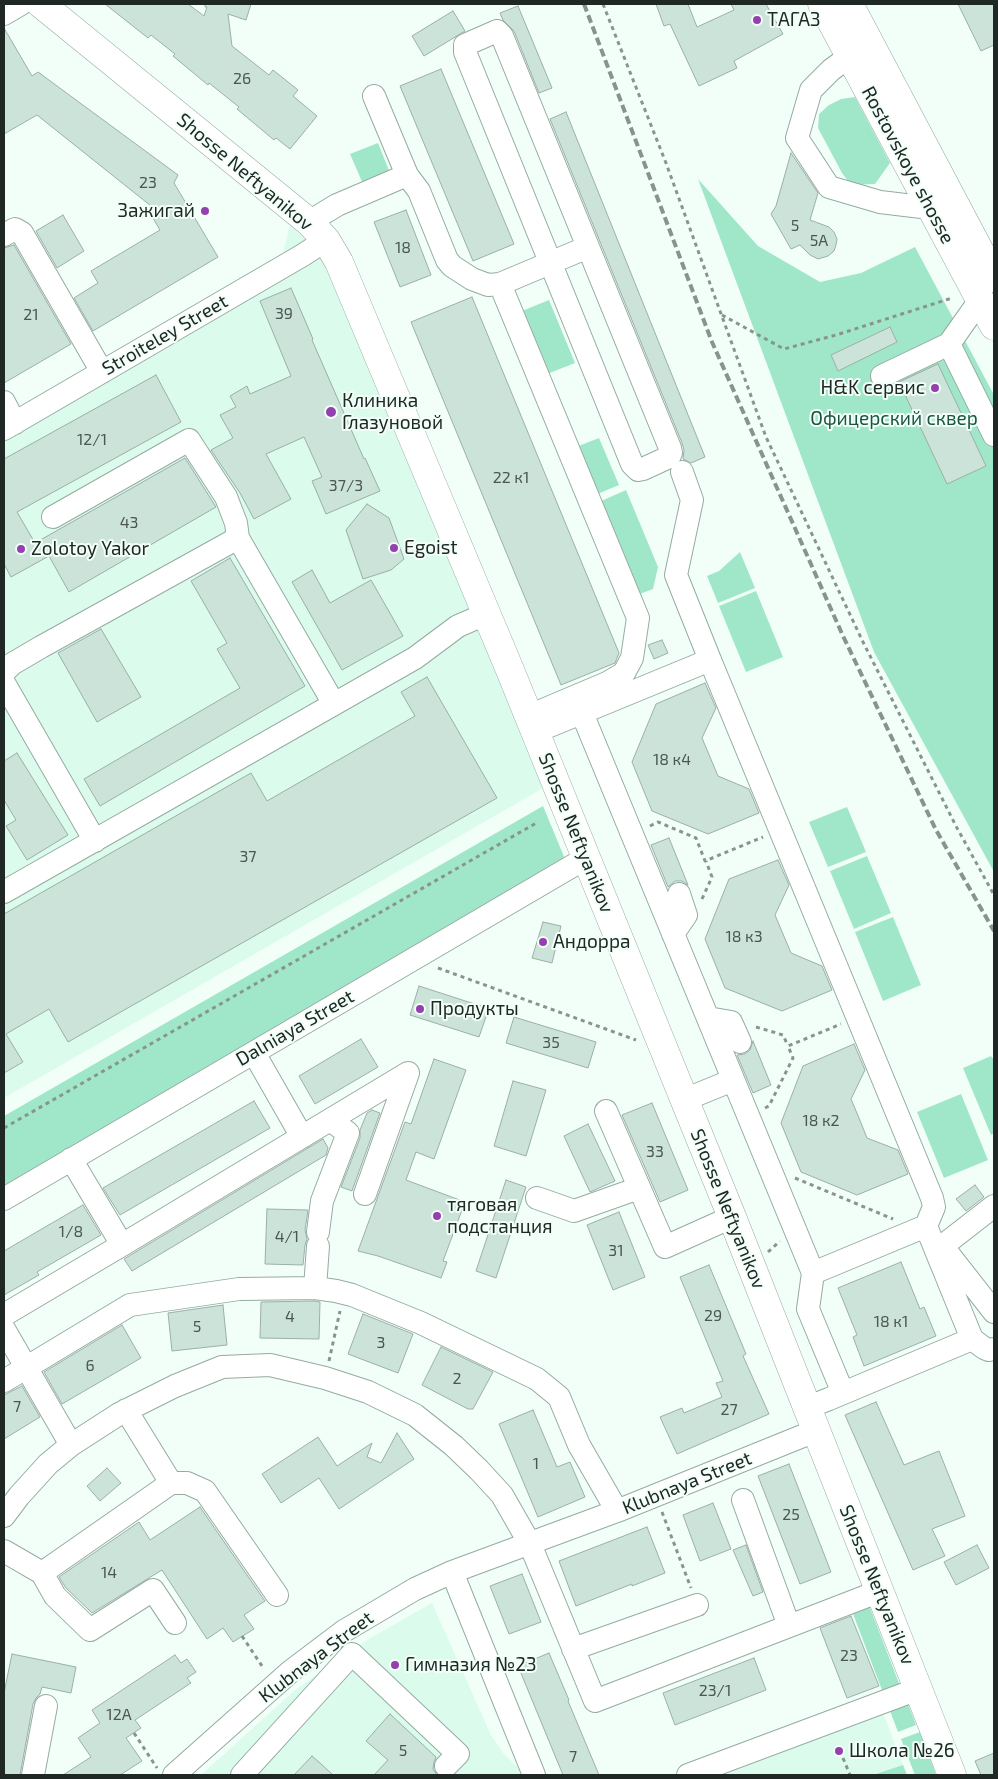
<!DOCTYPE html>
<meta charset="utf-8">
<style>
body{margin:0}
#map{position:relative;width:998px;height:1779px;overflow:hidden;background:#f1fff8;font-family:"Exo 2",sans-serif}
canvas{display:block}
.frame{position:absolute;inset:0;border:5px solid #202825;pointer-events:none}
</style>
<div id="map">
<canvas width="998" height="1779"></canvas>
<div class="frame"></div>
</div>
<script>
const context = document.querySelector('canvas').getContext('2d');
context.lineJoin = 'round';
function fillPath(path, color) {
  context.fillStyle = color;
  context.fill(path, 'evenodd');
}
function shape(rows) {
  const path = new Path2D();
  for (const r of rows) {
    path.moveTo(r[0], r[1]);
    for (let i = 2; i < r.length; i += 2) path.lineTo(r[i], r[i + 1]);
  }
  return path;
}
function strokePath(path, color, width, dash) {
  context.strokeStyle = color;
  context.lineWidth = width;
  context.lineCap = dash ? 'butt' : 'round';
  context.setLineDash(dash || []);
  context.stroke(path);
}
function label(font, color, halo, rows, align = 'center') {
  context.font = font + ' "Exo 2",sans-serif';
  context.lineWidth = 4;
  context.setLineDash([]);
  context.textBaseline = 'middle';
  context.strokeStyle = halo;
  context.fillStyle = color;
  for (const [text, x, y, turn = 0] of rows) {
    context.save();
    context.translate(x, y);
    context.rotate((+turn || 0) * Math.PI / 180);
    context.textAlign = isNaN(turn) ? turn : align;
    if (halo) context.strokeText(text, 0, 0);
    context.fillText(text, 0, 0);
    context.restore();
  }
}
fillPath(shape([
 [290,225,318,252,337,284,545,787,4,1098,4,420,281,261],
 [432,1603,491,1735,503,1753,525,1775,201,1775,295,1690,367,1640],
 [883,1713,907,1775,717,1775]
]), '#dbfbec');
fillPath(shape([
 [855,97,890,163,875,184,851,185,842,173,818,128,819,114,829,105,841,99],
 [378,143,390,173,363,184,350,154],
 [698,179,758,246,820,282,861,273,915,247,994,395,994,872,874,652],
 [549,300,575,363,542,376,517,313],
 [599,438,619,485,595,495,576,447],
 [626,490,658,567,653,589,637,595,599,502],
 [740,552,755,588,718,603,707,576,719,571],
 [756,591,783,657,746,672,719,606],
 [543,806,565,859,4,1187,4,1116],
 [847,807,866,852,828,867,809,822],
 [867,856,891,913,854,929,830,871],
 [893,917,921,985,883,1001,855,932],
 [991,1056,994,1060,994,1133,991,1135,963,1068],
 [961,1094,988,1160,944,1178,917,1112],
 [867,1600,902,1691,885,1698,850,1606],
 [905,1696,916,1725,898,1732,887,1703],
 [920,1732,936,1775,915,1775,901,1739],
 [903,1765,907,1775,873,1775]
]), '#a0e7ca');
const building = shape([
 [105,4,188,4,204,16,207,7,205,7,205,4,251,4,246,20,228,14,232,46,269,75,273,70,298,90,293,96,317,116,290,149,276,138,274,140,237,109,239,107,209,83,208,85,173,56,175,54,151,35,148,38,105,4],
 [656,4,688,4,697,27,734,10,731,4,766,4,783,34,734,61,737,68,699,86,670,24,664,26,656,4],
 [958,4,994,4,994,45,981,51,958,4],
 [518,6,552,88,539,93,514,31,503,20,500,13,518,6],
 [453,11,465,31,424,56,412,36,453,11],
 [4,28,32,76,38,72,178,175,174,183,218,257,93,331,74,298,98,283,91,271,160,230,150,213,156,210,37,115,4,134,4,28],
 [441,69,514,244,473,261,400,86,441,69],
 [566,112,705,457,691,463,683,459,684,450,682,443,550,119,566,112],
 [791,153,818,193,810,220,829,227,834,232,837,239,836,245,834,251,828,256,818,259,810,255,800,245,791,249,771,214,776,206,791,153],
 [406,210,431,275,400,287,374,222,406,210],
 [63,215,84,251,57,268,36,231,63,215],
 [14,245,71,344,4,383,4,248,14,245],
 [291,288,313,339,312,340,364,459,365,458,380,491,326,514,312,481,322,477,304,437,266,454,291,499,254,519,240,493,211,450,233,438,220,415,236,407,230,396,247,386,250,394,291,376,260,301,291,288],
 [472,297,619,653,615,663,561,685,411,322,472,297],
 [890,327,897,342,838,371,831,355,890,327],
 [938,364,986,466,947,484,899,382,938,364],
 [156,375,181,422,17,512,35,543,185,458,216,507,69,592,49,556,11,577,4,564,4,459,156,375],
 [367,504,389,518,404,559,391,570,363,579,346,530,367,504],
 [230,558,305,686,100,806,84,779,240,688,217,649,227,643,191,581,230,558],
 [312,570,330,603,371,580,403,636,342,670,292,582,312,570],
 [101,629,141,697,97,722,58,653,101,629],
 [662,640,668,653,654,659,648,645,662,640],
 [427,677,497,798,68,1042,49,1009,6,1034,23,1062,4,1073,4,914,251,773,267,801,415,716,401,692,427,677],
 [705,683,716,708,702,738,718,776,749,789,759,813,708,834,652,811,632,762,656,704,705,683],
 [17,753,68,835,27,860,6,826,16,820,4,800,4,761,17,753],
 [669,838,688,885,682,881,675,881,668,887,651,845,669,838],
 [778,860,789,885,775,915,791,953,822,966,832,990,782,1011,725,988,705,939,729,879,778,860],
 [543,922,561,926,552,963,532,958,543,922],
 [419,986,487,1008,487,1014,479,1037,410,1015,419,986],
 [514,1017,596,1042,588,1068,506,1043,514,1017],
 [361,1039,378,1067,315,1104,299,1076,361,1039],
 [753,1041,771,1085,753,1093,737,1055,745,1054,750,1050,753,1041],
 [854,1044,865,1070,851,1099,859,1118,867,1138,898,1150,908,1174,857,1195,801,1172,781,1123,803,1066,854,1044],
 [434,1059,466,1070,434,1159,416,1152,406,1180,465,1202,443,1261,447,1262,441,1278,378,1256,358,1251,405,1122,411,1124,434,1059],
 [513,1081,546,1090,526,1156,494,1146,513,1081],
 [254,1101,270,1128,120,1215,103,1188,254,1101],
 [652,1103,688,1190,660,1202,622,1115,652,1103],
 [372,1110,380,1113,352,1191,341,1187,360,1138,360,1130,367,1113,372,1110],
 [588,1124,615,1181,590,1192,564,1136,588,1124],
 [323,1139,328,1148,326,1155,132,1271,124,1259,323,1139],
 [506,1180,526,1187,496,1278,476,1271,506,1180],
 [975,1185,984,1197,966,1211,956,1199,975,1185],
 [83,1205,101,1235,37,1272,39,1275,4,1295,4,1251,83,1205],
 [267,1209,308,1210,305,1230,307,1239,305,1245,303,1265,265,1264,267,1209],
 [619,1212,645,1277,613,1290,587,1225,619,1212],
 [901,1262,920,1309,924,1307,936,1336,864,1366,853,1337,857,1335,838,1288,901,1262],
 [709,1265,746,1354,743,1356,769,1414,677,1454,660,1417,682,1408,684,1413,722,1397,716,1383,723,1381,680,1277,709,1265],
 [314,1301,320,1302,319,1339,260,1338,261,1302,314,1301],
 [223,1305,227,1345,172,1351,168,1313,223,1305],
 [363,1314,413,1334,398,1373,348,1354,363,1314],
 [122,1325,141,1358,62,1404,44,1372,122,1325],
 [441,1347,493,1372,473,1409,468,1409,422,1385,441,1347],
 [22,1386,40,1417,4,1439,4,1395,22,1386],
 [876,1402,904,1465,939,1451,965,1516,932,1529,945,1556,913,1570,845,1415,876,1402],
 [533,1410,557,1467,570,1462,585,1497,538,1517,499,1424,533,1410],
 [397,1433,414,1459,339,1509,319,1478,281,1503,262,1474,318,1437,337,1466,372,1443,367,1457,381,1463,397,1433],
 [789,1464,831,1572,800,1584,758,1476,789,1464],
 [107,1468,121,1483,100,1501,87,1486,107,1468],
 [713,1503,731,1549,700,1561,683,1515,713,1503],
 [200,1507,265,1601,244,1615,254,1629,233,1642,223,1628,207,1639,162,1570,92,1613,66,1588,59,1577,139,1522,150,1540,200,1507],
 [647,1527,665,1573,632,1586,632,1584,576,1606,559,1561,647,1527],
 [746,1545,763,1592,753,1596,733,1550,746,1545],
 [977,1545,989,1568,956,1585,944,1562,977,1545],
 [522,1574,541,1622,509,1634,490,1586,522,1574],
 [851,1616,879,1686,847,1698,820,1628,851,1616],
 [549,1653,569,1700,568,1701,599,1775,563,1775,518,1666,549,1653],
 [12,1654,76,1667,71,1693,42,1687,40,1694,36,1698,33,1704,20,1775,4,1775,4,1693,12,1654],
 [175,1655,181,1663,187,1659,196,1672,187,1678,191,1683,135,1720,141,1728,126,1738,142,1761,120,1775,63,1775,91,1757,78,1738,100,1723,92,1710,175,1655],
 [754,1658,766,1690,675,1725,663,1693,754,1658],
 [390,1714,436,1757,434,1762,433,1769,437,1775,374,1775,388,1760,366,1741,390,1714],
 [994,1753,994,1775,981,1775,975,1761,994,1753],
 [312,1756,320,1763,333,1775,294,1775,312,1756]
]);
fillPath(building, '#cce3d9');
strokePath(building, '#9ab0a6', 1);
const minor = shape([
 [4,14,21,4],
 [497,31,502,36,670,448,671,453,669,457,643,469,638,470,632,464,465,52,465,45,497,31],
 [850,56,831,70,811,90,797,138,829,187,880,202,930,208],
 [374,96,407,175,419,191,447,260,452,266,472,279,488,285,500,284,588,247],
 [309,222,337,205,407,175],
 [4,235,15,229,22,233,102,372],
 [500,284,638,618,632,658,624,673,607,683,529,716],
 [949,344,994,435],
 [882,376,949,344,980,300],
 [4,402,15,423],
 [4,429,303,255,326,240],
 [682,472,692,500,676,575,710,660],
 [53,517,189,440,226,497,236,523,238,538,334,704],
 [4,672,12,664,41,647,238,538],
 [4,683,95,841],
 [582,713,813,1273],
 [535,732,710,660,932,1198,934,1207,926,1226],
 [4,892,415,658,458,626,486,614],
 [673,934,686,915,679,894],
 [708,1018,731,1022,740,1042],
 [254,1053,302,1137],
 [684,1100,733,1080],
 [606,1111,665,1247,732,1217],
 [71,1159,122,1245,408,1073,365,1194],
 [537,1198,574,1211,639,1188],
 [4,1199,586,858],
 [318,1232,322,1201,348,1133,330,1120],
 [943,1247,994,1312],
 [936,1251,994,1206],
 [315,1288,318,1246],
 [4,1315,122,1245],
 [4,1329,71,1445],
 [972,1339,984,1348,989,1350,994,1349],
 [4,1381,130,1305,239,1289,315,1288,336,1291,352,1295,421,1323,537,1379,559,1397,579,1445,617,1511],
 [806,1408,829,1399,972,1339,926,1226,813,1273,808,1309,843,1393],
 [126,1410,171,1483],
 [743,1500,789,1626],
 [4,1516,19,1496,48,1464,71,1445,119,1414,175,1386,222,1367,270,1365,325,1378,368,1392,415,1415,454,1446,479,1470,502,1495,530,1544,595,1701,880,1591],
 [4,1551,42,1573,55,1596,90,1630,153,1590,175,1623],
 [452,1572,534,1775],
 [42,1573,171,1483,187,1483,205,1491,277,1595],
 [573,1649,697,1605],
 [33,1775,46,1706],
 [174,1775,291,1671,344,1631,415,1589,452,1572,617,1511,815,1431],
 [242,1775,352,1654,458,1754,446,1766],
 [688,1775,918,1689]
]);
const major = shape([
 [41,4,309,222,326,240,339,262,510,670,732,1217,952,1775],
 [822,4,994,326],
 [849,4,994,278]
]);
strokePath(minor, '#95aba2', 24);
strokePath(major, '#95aba2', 29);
strokePath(shape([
 [603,4,666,163,766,437,863,642,957,828,994,895],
 [722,315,784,349,836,335,952,298],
 [650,826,658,822,696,838,705,861,763,837],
 [702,899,712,877,706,861],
 [438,968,636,1040],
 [756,1027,783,1035,788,1046],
 [765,1108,769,1106,793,1058,788,1046,841,1024],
 [4,1128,538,822],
 [795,1178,893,1219],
 [768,1252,780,1241],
 [329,1361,340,1311],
 [662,1512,691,1588],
 [242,1636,264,1669],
 [134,1733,157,1768],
 [843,1758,850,1775]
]), '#89948f', 3, [4, 4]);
strokePath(minor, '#fff', 22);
strokePath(major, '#fff', 28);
strokePath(shape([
 [584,4,712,342,843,636,936,830,994,931]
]), '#88938e', 4, [8, 4]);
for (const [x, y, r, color] of [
 [757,20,5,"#9441af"],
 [205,211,5,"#9441af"],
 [935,388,5,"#9441af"],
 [331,412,6,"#9441af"],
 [394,548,5,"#9441af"],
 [21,549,5,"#9441af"],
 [543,942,5,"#9441af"],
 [420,1009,5,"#9441af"],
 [437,1216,5,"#9441af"],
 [395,1665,5,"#9441af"],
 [839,1751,5,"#9441af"]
]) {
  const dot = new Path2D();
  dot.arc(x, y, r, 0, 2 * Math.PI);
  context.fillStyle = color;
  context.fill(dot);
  strokePath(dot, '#f1fff8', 2);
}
label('16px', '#4b5752', null, [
 ["26",242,79],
 ["23",148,183],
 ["5",795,226],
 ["5А",819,241],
 ["18",403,248],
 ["39",284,314],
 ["21",31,315],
 ["12/1",92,440],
 ["22 к1",511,478],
 ["37/3",346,486],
 ["43",129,523],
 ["18 к4",672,760],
 ["37",248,857],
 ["18 к3",744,937],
 ["35",551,1043],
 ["18 к2",821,1121],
 ["33",655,1152],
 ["1/8",71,1232],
 ["4/1",287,1237],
 ["31",616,1251],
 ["29",713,1316],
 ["4",290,1317],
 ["18 к1",891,1322],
 ["5",197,1327],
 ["3",381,1343],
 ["6",90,1366],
 ["2",457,1379],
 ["7",17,1407],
 ["27",729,1410],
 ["1",536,1464],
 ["25",791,1515],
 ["14",109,1573],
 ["23",849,1656],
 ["23/1",715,1691],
 ["12А",119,1715],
 ["5",403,1751],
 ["7",573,1757]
]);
label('19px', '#202825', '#f1fff8', [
 ["ТАГАЗ",767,20],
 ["Зажигай",195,211,"right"],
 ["H&K сервис",925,388,"right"],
 ["Клиника",342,401],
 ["Глазуновой",342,423],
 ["Egoist",404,548],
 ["Zolotoy Yakor",31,549],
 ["Андорра",553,942],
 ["Продукты",430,1009],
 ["тяговая",447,1205],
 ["подстанция",447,1227],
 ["Гимназия №23",405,1665],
 ["Школа №26",849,1751]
], 'left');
label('19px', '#202825', '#f1fff8', [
 ["Rostovskoye shosse",908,165,62],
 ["Shosse Neftyanikov",245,172,40],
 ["Stroiteley Street",165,335,-30],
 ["Shosse Neftyanikov",576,833,68],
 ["Dalniaya Street",295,1028,-30],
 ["Shosse Neftyanikov",728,1209,68],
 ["Klubnaya Street",687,1483,-22],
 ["Shosse Neftyanikov",877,1585,68],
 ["Klubnaya Street",316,1657,-37]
]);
label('19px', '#1a5440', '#f1fff8', [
 ["Офицерский сквер",894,419]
]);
</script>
